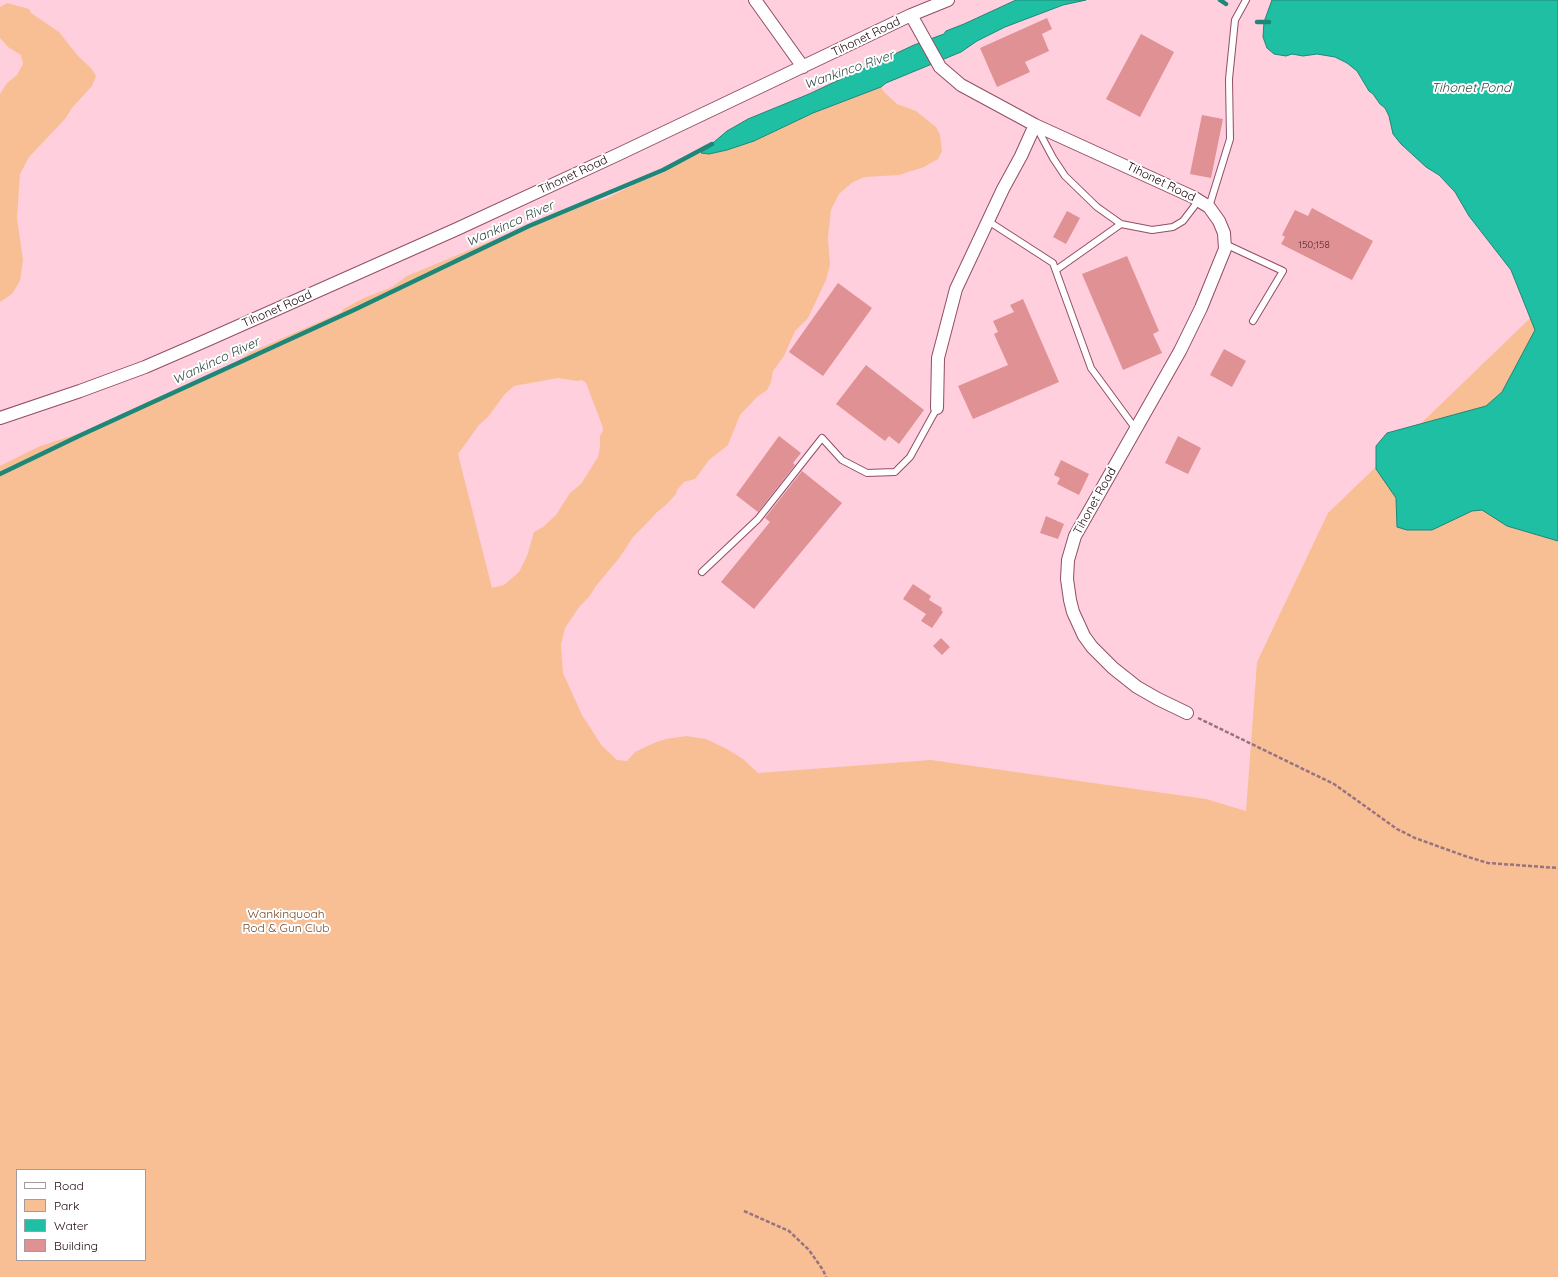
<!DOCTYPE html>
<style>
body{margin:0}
#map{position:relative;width:1558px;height:1277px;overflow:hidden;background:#ffcfde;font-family:Quicksand,sans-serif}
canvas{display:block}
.legend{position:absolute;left:16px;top:1169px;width:130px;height:92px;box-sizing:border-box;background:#fff;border:1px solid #a59b9f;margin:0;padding:5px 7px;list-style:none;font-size:12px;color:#1d040e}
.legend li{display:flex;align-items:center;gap:8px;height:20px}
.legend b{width:20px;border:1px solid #a59b9f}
</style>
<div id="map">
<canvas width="1558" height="1277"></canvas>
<ul class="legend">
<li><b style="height:5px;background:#fff"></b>Road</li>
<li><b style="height:11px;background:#f8bf95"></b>Park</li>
<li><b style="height:11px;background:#1fbfa4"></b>Water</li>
<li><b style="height:11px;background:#df9194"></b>Building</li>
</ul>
</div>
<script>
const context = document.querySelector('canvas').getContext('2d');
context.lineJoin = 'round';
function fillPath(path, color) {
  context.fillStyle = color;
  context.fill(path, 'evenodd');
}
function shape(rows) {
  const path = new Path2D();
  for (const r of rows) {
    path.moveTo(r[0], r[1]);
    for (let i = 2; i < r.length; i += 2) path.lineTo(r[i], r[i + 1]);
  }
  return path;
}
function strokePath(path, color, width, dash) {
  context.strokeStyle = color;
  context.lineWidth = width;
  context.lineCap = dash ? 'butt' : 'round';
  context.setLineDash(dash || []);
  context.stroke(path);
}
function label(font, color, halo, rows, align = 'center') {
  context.font = font + ' Quicksand,sans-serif';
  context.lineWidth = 4;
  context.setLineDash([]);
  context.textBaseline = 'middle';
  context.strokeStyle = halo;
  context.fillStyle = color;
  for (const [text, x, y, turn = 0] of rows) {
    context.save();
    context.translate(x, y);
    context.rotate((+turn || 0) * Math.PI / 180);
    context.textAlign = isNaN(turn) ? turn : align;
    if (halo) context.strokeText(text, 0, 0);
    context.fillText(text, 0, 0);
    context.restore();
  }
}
fillPath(shape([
 [7,3,29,9,31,13,59,32,78,56,92,69,96,76,92,86,72,108,65,119,29,157,20,174,17,218,23,260,20,281,12,294,0,302,0,94,7,83,17,75,23,64,21,55,8,47,0,38,0,7],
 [881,87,884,92,897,104,916,111,936,127,940,135,942,151,938,159,924,167,899,175,865,177,853,182,839,194,831,210,828,238,830,265,826,280,808,318,795,331,784,356,773,371,771,382,767,390,757,397,740,415,728,445,709,460,695,479,684,482,677,490,676,494,667,504,656,513,648,522,633,537,620,557,596,586,589,597,580,606,565,628,561,645,563,673,582,715,602,746,617,760,627,761,635,752,654,743,666,739,686,736,706,739,725,748,743,759,758,773,931,760,1206,799,1246,811,1257,662,1328,513,1550,299,1558,283,1558,1277,0,1277,0,466,38,447,77,434,82,435,149,401,195,383,232,365,251,352,342,312,343,309,364,298,392,287,407,276,544,219,555,217,593,202,605,199,635,184,665,172,668,169,701,153,709,154,727,150,754,141,813,113],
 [558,378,577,381,582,380,586,383,602,425,603,430,600,436,600,447,598,457,581,484,570,493,556,515,543,527,534,532,527,556,519,572,504,585,492,588,458,454,479,425,488,417,505,394,514,386],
 [17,1170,145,1170,145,1260,17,1260]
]), '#f8bf95');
const water = shape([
 [1016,0,1086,0,1063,5,1005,27,977,41,961,52,886,83,881,87,813,113,754,141,727,150,709,154,701,153,727,131,748,119,809,94,914,45,944,34,946,31,964,24,1016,0],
 [1272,0,1558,0,1558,541,1507,526,1482,510,1472,511,1432,530,1407,530,1397,527,1396,498,1376,469,1376,446,1387,433,1486,406,1502,392,1535,330,1511,270,1469,216,1455,192,1439,175,1426,167,1401,144,1393,134,1389,116,1385,108,1380,104,1373,94,1369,91,1357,71,1347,63,1335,57,1317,54,1303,56,1292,54,1286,56,1274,54,1267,48,1263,37,1264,22,1272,0]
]);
fillPath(water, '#1fbfa4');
strokePath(water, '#1e8777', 1);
strokePath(shape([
 [1220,0,1226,4],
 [1257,22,1269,22],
 [0,474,81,435,356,309,529,226,663,170,712,144]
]), '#1e8777', 4.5);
fillPath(shape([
 [1047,18,1052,29,1042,34,1049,51,1025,62,1030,72,997,87,980,48],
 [1141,34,1174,52,1140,117,1106,99],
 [1202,115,1223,119,1211,178,1190,174],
 [1312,208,1373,241,1352,280,1281,244,1285,237,1282,235,1295,210,1308,216],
 [1067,211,1080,218,1066,244,1053,237],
 [1127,256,1159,331,1153,334,1162,353,1123,370,1082,274],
 [838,283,872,308,823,376,789,352],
 [1023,299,1059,382,973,419,958,386,1008,365,994,334,998,332,993,321,1014,312,1010,305],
 [1224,349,1246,361,1232,387,1210,375],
 [866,365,924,410,899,444,889,436,885,441,836,404],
 [779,436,801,453,793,463,795,465,758,512,736,495],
 [1178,436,1201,448,1188,474,1165,463],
 [1061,460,1089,474,1079,495,1057,484,1060,478,1054,475],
 [802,471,842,503,754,609,721,582,770,522,765,518],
 [1046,516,1064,524,1058,539,1040,533],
 [913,584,931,596,929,600,942,608,941,610,943,612,932,628,921,621,926,614,903,599],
 [941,638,950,647,942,655,933,646]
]), '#df9194');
const service = shape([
 [1037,128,1053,158,1065,176,1097,207,1121,224,1152,230,1173,227,1183,221,1199,200],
 [1209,207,1230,139,1229,79,1235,20,1246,0],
 [988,221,1053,263,1091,368,1135,428],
 [1225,244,1283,271,1253,321],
 [1056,270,1121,224],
 [702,572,758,519,822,438,842,460,867,473,895,472,910,457,937,408]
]);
const minor = shape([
 [755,0,803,67],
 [911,15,948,0],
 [937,408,938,358,956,289,1003,189,1021,156,1035,125],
 [0,418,80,391,145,367,205,341,457,229,619,154,911,15,940,67,961,85,1035,125,1193,197,1209,207,1219,221,1224,233,1225,249,1201,308,1180,351,1075,536,1068,560,1067,579,1070,600,1073,612,1084,636,1092,647,1113,668,1137,687,1158,699,1187,713]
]);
strokePath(service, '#914e67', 8);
strokePath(minor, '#914e67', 14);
strokePath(shape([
 [1198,718,1334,784,1397,829,1415,838,1465,856,1488,863,1558,868],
 [744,1211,789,1231,809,1250,823,1270,826,1277]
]), '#98737f', 2.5, [4, 2]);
strokePath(service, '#fff', 6);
strokePath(minor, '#fff', 12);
label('10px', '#4e2730', null, [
 ["150;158",1314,245]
]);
label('12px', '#1d040e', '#fff', [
 ["Tihonet Road",866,37,-26],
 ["Tihonet Road",573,175,-25],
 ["Tihonet Road",1161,182,26],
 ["Tihonet Road",277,309,-24],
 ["Tihonet Road",1095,501,-61]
]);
label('12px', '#754a28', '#fff', [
 ["Wankinquoah",286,914],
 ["Rod & Gun Club",286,928]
]);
label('italic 13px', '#2e4c45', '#fff', [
 ["Wankinco River",849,70,-19],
 ["Tihonet Pond",1471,88],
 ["Wankinco River",510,224,-24],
 ["Wankinco River",216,361,-25]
]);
</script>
